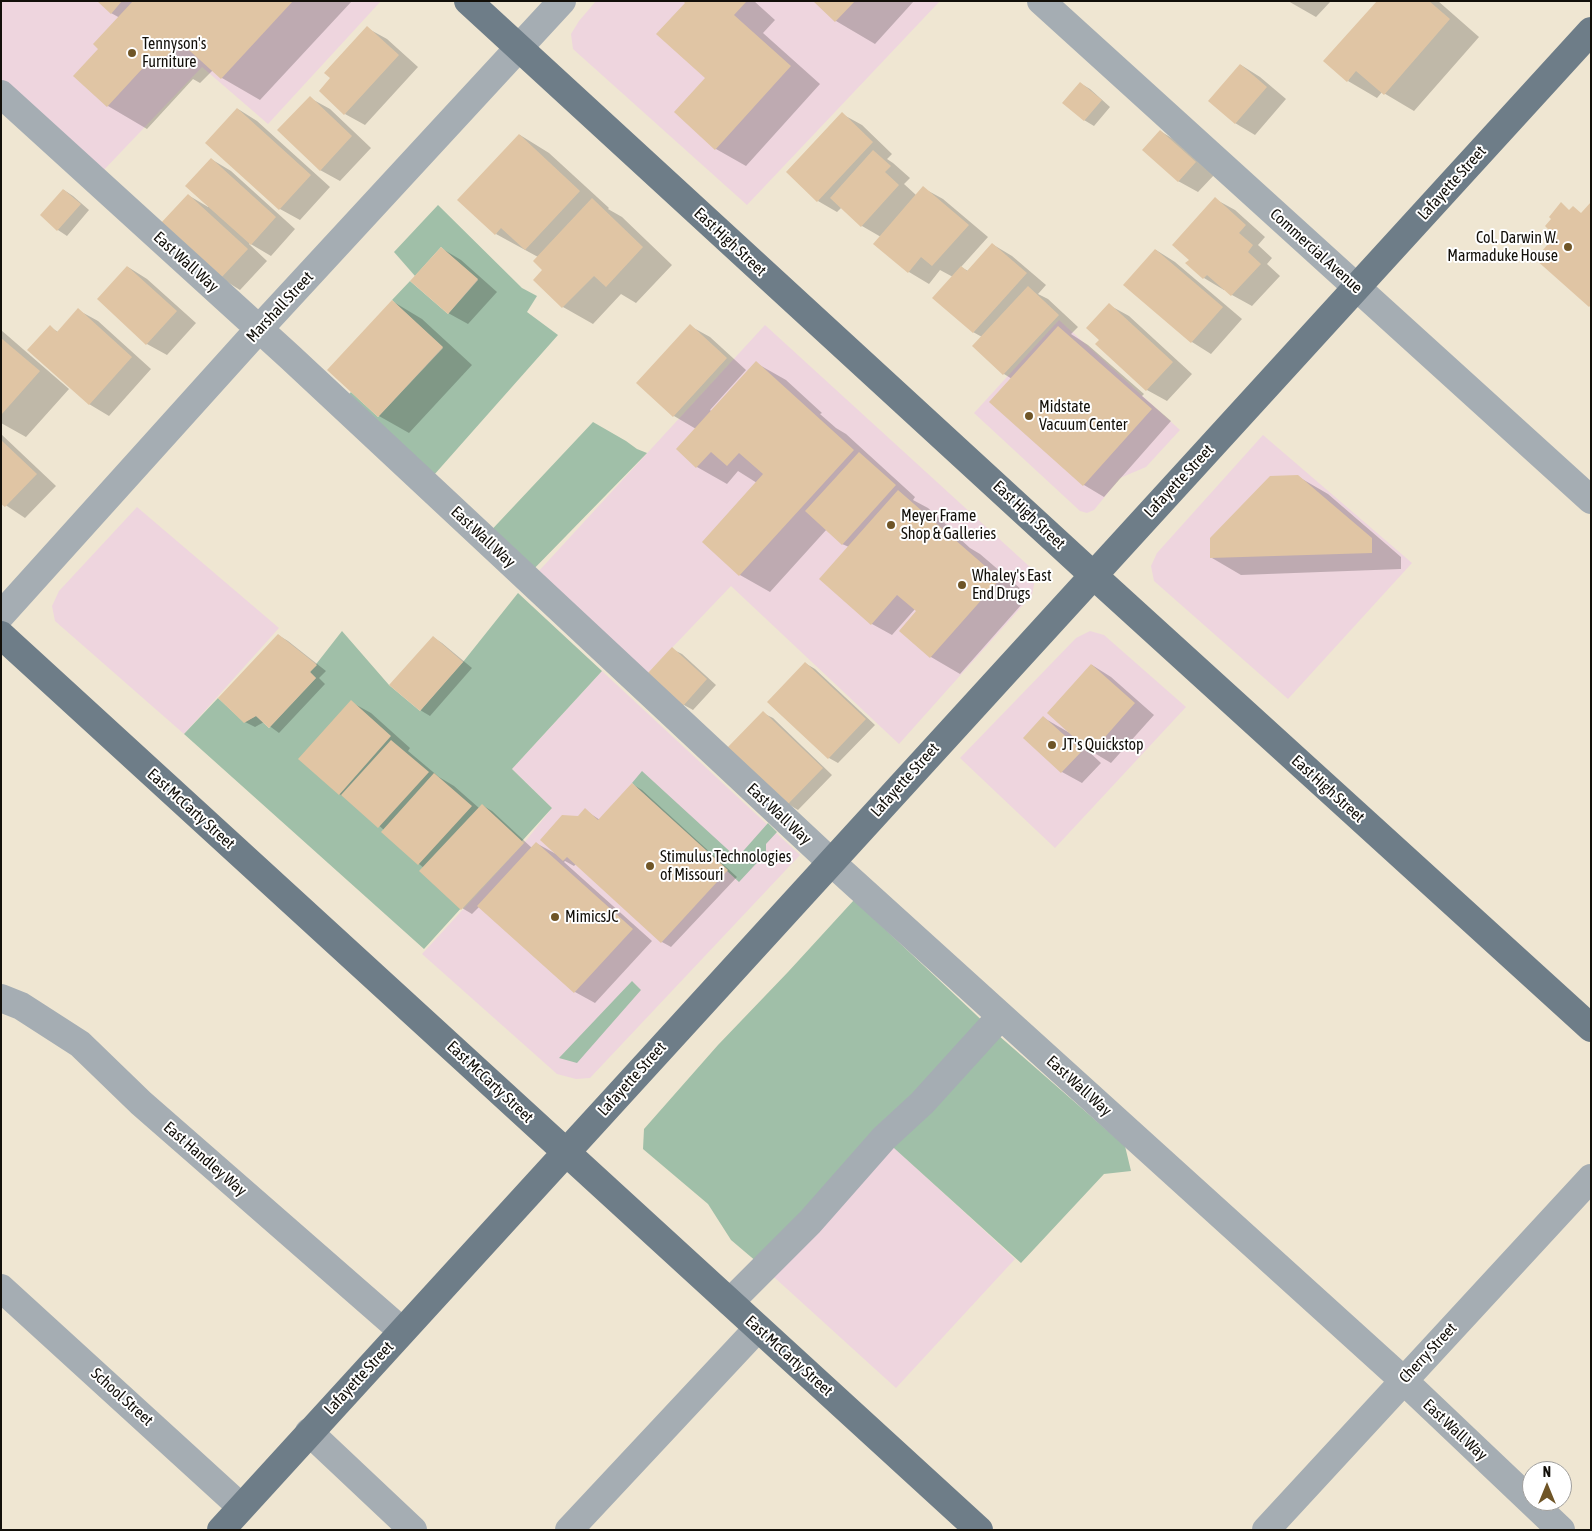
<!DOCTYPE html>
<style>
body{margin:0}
#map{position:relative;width:1592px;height:1531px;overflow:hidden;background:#efe6d2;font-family:"Asap Condensed",sans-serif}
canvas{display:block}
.frame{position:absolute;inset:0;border:2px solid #120f09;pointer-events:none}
.north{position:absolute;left:1522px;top:1461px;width:50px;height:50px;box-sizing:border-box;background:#fff;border:1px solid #a09f9d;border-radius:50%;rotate:0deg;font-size:14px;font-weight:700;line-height:20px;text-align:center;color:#120f09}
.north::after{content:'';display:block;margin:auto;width:18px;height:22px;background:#6f5527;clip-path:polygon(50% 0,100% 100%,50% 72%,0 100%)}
</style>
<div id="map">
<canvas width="1592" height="1531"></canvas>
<div class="frame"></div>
<div class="north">N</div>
</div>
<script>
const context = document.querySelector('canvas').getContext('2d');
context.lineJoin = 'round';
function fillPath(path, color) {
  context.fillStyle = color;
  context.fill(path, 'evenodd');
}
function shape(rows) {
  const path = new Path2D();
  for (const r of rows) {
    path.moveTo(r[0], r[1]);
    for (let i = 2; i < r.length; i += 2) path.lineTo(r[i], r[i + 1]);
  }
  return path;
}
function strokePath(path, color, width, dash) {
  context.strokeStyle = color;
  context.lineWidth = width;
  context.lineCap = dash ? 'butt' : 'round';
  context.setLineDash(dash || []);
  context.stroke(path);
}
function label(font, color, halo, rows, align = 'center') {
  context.font = font + ' "Asap Condensed",sans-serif';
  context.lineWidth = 4;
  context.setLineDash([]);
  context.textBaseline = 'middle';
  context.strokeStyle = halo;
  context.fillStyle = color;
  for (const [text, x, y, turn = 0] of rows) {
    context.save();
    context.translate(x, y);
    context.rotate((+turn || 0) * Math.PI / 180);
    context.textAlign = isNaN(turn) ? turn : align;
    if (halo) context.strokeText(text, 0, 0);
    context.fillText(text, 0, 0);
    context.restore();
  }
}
fillPath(shape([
 [1,1,381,1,268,124,202,67,101,173,1,80],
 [596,1,940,1,747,205,573,49,571,34,579,21],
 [1059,320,1180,430,1146,467,1120,478,1094,510,1087,513,1080,511,974,413],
 [765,325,1030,567,1035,579,1032,595,899,744,731,586,647,674,537,573],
 [1263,435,1412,563,1288,699,1154,581,1151,566,1157,553],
 [137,507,279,628,184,734,55,621,52,606,59,591],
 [1090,631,1104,635,1186,707,1055,848,960,758,1076,638],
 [602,671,800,855,590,1078,576,1079,557,1074,422,954,524,843,552,808,512,769],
 [884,1138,1015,1259,896,1388,764,1268]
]), '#eed5de');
fillPath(shape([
 [438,205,522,288,537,296,527,312,558,335,426,484,340,404,351,392,378,417,443,348,392,300,410,281,448,314,478,280,441,247,415,276,394,252],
 [593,422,626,441,637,449,647,453,526,577,484,538],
 [518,593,602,671,512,769,552,808,424,949,184,734,218,698,244,722,256,716,269,728,316,678,310,672,342,631,389,685,420,711,463,662],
 [642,771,737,858,768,823,777,832,766,844,766,853,739,882,632,783],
 [854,900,990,1028,1125,1146,1131,1171,1104,1174,1021,1263,884,1139,764,1268,731,1240,708,1204,643,1149,644,1129,718,1045,788,972],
 [632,981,641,990,577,1063,559,1058]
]), '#a0bfa8');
fillPath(shape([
 [99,1,352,1,260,100,222,78,213,70,200,83,193,79,147,129,108,106,99,49,120,18,111,13],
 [685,1,754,1,775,20,763,33,820,84,746,166,716,149,676,112,707,78,687,3],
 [814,1,914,1,875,44,836,21],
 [1288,1,1331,1,1316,17],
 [1378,1,1438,1,1479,37,1414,111,1382,92,1377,98,1348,81],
 [367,28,387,39,418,67,365,125,345,114],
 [1241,65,1260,77,1286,99,1255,135,1235,123],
 [1080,83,1090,89,1110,107,1094,126,1084,120],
 [310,98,330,109,371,148,340,181,320,170],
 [238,109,257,121,330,187,300,220,280,209],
 [842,114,862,125,892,154,887,159,893,163,910,178,904,184,916,195,923,188,943,199,988,237,961,267,968,271,992,244,1012,256,1046,285,1038,294,1048,299,1078,327,1071,334,1088,345,1144,394,1142,396,1171,421,1104,497,1084,485,1047,451,1012,379,1004,374,982,337,973,332,953,277,940,270,929,284,909,272,875,244,881,237,862,226,842,207,837,212,818,201],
 [1160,131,1180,143,1215,174,1198,192,1178,181],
 [520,135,549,153,609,208,608,209,622,217,672,265,636,303,621,294,593,324,563,307,534,280,544,270,538,257,496,234],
 [211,159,231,171,295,229,271,256,249,243,249,244,267,261,240,290,221,278,188,195,208,207,209,206],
 [64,190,73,196,89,210,67,236,58,230,42,215],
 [1215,199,1235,210,1265,237,1258,245,1272,258,1267,264,1280,276,1252,306,1232,295,1225,289,1224,290,1204,278,1187,263,1191,260],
 [441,248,461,260,497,292,468,324,448,313],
 [1156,250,1175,262,1242,319,1211,354,1192,342,1125,285],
 [128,267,147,279,196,323,167,355,147,344],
 [392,301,422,319,472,365,409,433,379,416,328,370],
 [1109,305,1129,316,1192,374,1167,401,1147,390,1101,339],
 [78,310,98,321,151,369,109,416,89,404,50,327,58,332],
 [690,326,710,337,746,370,710,410,712,412,756,363,786,380,822,413,820,414,836,428,846,434,915,497,913,500,928,508,960,537,959,538,970,548,980,554,1029,596,960,674,931,657,917,611,915,609,892,635,872,624,849,547,842,544,827,529,770,592,740,575,703,542,757,483,738,471,727,484,697,467,696,429,674,416,638,383],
 [1,330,69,389,26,437,1,423],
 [1,434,56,486,25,518,1,502],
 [1297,476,1328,494,1401,557,1401,569,1241,575,1212,558],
 [278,635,288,641,326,671,319,678,325,684,279,733,264,722,255,727,245,722],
 [433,637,442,643,472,668,430,716,420,710],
 [672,649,682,654,716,685,693,710,684,705],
 [805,663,815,669,875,725,838,763,829,758],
 [1092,665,1111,677,1154,715,1111,763,1086,748,1086,749,1101,763,1082,783,1062,772,1025,738,1044,718,1068,732],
 [351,702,371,713,410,748,408,751,439,777,454,786,479,808,482,805,492,811,532,848,536,843,556,854,579,817,585,810,600,820,632,784,642,790,737,877,671,947,662,942,576,864,574,866,565,861,564,862,652,941,595,1003,575,992,480,906,472,914,462,908,424,868,419,864,384,830,347,798,339,794],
 [763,713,773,718,832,775,798,810,788,804]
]), '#0003');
fillPath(shape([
 [97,1,122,1,111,14],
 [133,1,293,1,221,79,180,42,161,62,154,56,107,107,73,76,98,49,93,44],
 [683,1,744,1,746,2,734,15,791,66,715,150,674,112,705,78,656,34,685,3],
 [813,1,855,1,835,22],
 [1377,1,1429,1,1450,19,1384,95,1356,71,1347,82,1323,61],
 [367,26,399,55,344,115,319,91,330,78,324,73],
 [1240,64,1267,87,1235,124,1208,101],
 [1080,82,1102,100,1084,121,1062,103],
 [310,96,352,136,320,171,277,130],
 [237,108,311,175,279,210,205,143],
 [842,112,873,142,817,202,786,172],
 [1160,130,1196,162,1178,182,1142,150],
 [519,134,580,191,525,250,501,228,495,235,457,200],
 [873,150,891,166,885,172,899,185,861,227,830,198],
 [211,158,276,217,251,245,185,186],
 [923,186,969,225,932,266,921,257,908,273,873,244],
 [63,189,81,204,57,231,40,215],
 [188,194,248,249,220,279,160,224],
 [1215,197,1246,225,1239,233,1253,245,1248,252,1261,264,1231,296,1207,275,1203,279,1185,263,1189,260,1172,245],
 [592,198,643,247,606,287,594,276,562,308,533,280,542,270,533,261],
 [1561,202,1569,210,1573,206,1581,213,1591,202,1591,305,1589,307,1535,259,1555,236,1545,226,1551,219,1549,217],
 [992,243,1027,273,973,333,932,298,961,266,967,271],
 [441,247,478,279,448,314,410,281],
 [1155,249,1223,307,1191,343,1123,285],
 [127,266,177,311,146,345,97,299],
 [1028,286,1059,315,1003,375,972,346],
 [392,300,443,347,378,417,327,370],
 [1109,303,1173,362,1146,391,1095,344,1099,340,1086,328],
 [78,308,132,357,89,405,27,350,50,325,57,332],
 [690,324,727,358,673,417,636,383],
 [1058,326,1152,409,1083,486,989,402],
 [1,338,40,371,1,415],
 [756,361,854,450,739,576,702,542,763,474,739,453,727,466,711,452,696,468,676,449],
 [1,440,37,474,5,507,1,504],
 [859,452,896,485,842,545,805,511],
 [1298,475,1372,538,1372,553,1210,558,1210,538,1270,476],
 [898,490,1000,579,930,658,899,631,916,611,897,595,871,625,819,579],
 [278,634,317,665,310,672,316,678,269,728,256,716,244,723,218,698],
 [433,636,463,662,420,711,389,685],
 [672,647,707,679,683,706,647,674],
 [805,662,866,719,828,759,767,702],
 [1091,664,1135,703,1091,753,1047,713],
 [351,700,391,736,339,795,298,759],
 [763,711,823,768,787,805,727,748],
 [1043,716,1082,751,1061,773,1023,738],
 [391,740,429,772,378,828,341,795],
 [434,773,472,806,418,865,381,832],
 [632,783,728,870,661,943,567,857,563,861,540,840,562,815,578,816,585,808,598,820],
 [482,804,524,843,461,910,419,871],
 [536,842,633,929,574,993,477,906]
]), '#e0c5a4');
strokePath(shape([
 [1041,1,1591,500],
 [1,94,290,357,831,862,1403,1380,1561,1530],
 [1,615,259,329,562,1],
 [1,998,21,1006,80,1044,141,1103,402,1331],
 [1,1288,241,1507],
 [730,1302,810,1222,884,1138,922,1103,1001,1016],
 [309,1432,413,1530],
 [569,1530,758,1328],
 [1266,1530,1591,1178]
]), '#a5adb3', 28);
strokePath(shape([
 [468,1,1093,575,1591,1028],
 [1,635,979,1530],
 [221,1530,1591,31]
]), '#6e7d88', 28);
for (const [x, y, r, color] of [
 [132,53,5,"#6f5527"],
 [1568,247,5,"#6f5527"],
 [1029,416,5,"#6f5527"],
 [891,525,5,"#6f5527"],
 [962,585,5,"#6f5527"],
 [1052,745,5,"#6f5527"],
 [650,866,5,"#6f5527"],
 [555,917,5,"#6f5527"]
]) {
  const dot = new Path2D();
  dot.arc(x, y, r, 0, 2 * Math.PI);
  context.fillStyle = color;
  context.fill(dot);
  strokePath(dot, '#fff', 2);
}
label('16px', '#120f09', '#fff', [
 ["Tennyson's",142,44],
 ["Furniture",142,62],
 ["Col. Darwin W.",1558,238,"right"],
 ["Marmaduke House",1558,256,"right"],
 ["Midstate",1039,407],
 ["Vacuum Center",1039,425],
 ["Meyer Frame",901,516],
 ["Shop & Galleries",901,534],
 ["Whaley's East",972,576],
 ["End Drugs",972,594],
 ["JT's Quickstop",1062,745],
 ["Stimulus Technologies",660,857],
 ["of Missouri",660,875],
 ["MimicsJC",565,917]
], 'left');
label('16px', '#120f09', '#fff', [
 ["Lafayette Street",1452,183,-48],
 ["East High Street",730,242,43],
 ["Commercial Avenue",1316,251,42],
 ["East Wall Way",186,262,42],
 ["Marshall Street",280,307,-47],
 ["Lafayette Street",1179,481,-47],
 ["East High Street",1029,515,43],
 ["East Wall Way",483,537,43],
 ["Lafayette Street",905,780,-48],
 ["East High Street",1328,789,42],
 ["East McCarty Street",191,809,42],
 ["East Wall Way",779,814,43],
 ["Lafayette Street",632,1079,-48],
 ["East McCarty Street",490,1082,43],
 ["East Wall Way",1079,1086,42],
 ["East Handley Way",205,1159,41],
 ["Cherry Street",1428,1353,-47],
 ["East McCarty Street",789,1356,42],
 ["Lafayette Street",359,1378,-47],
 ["School Street",122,1397,42],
 ["East Wall Way",1455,1430,43]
]);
</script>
